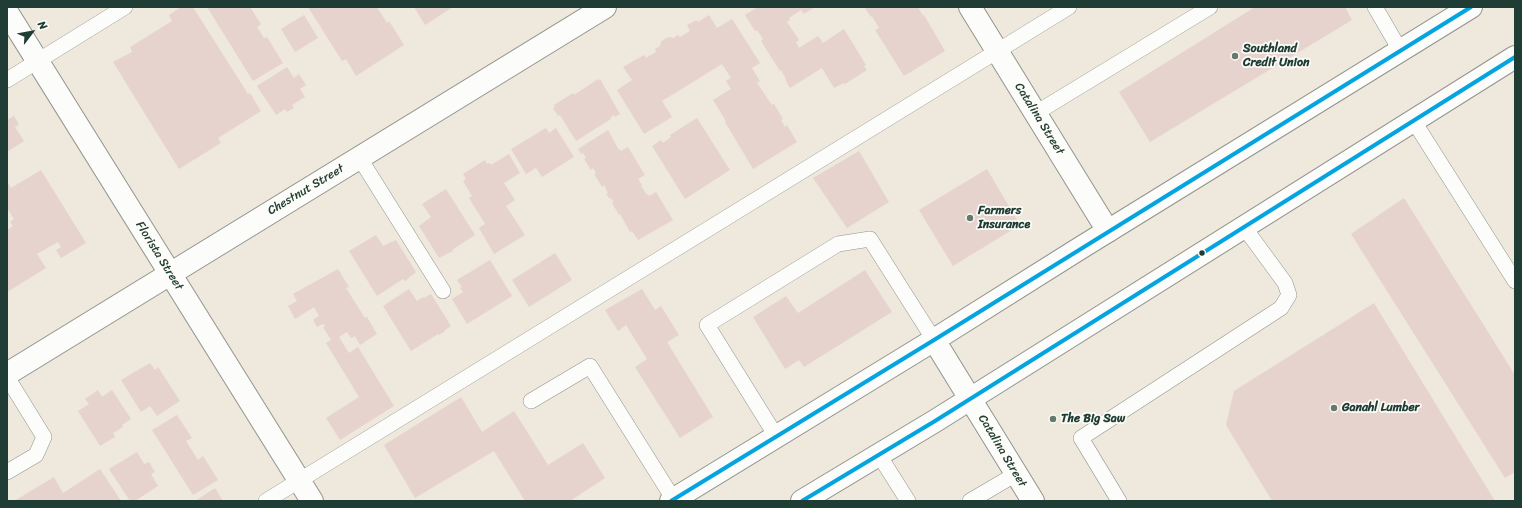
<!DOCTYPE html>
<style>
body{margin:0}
#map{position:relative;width:1522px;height:508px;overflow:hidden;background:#eee8dd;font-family:Sriracha,sans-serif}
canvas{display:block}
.frame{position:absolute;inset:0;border:8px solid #1f3d34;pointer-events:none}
.north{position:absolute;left:12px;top:12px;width:40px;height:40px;-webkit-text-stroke:3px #fdfcf7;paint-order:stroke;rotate:58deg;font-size:11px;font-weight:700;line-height:16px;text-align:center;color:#1f3d34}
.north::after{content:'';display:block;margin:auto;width:14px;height:18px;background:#1f3d34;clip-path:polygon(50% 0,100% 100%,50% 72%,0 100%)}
</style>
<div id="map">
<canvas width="1522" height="508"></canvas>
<div class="frame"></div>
<div class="north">N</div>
</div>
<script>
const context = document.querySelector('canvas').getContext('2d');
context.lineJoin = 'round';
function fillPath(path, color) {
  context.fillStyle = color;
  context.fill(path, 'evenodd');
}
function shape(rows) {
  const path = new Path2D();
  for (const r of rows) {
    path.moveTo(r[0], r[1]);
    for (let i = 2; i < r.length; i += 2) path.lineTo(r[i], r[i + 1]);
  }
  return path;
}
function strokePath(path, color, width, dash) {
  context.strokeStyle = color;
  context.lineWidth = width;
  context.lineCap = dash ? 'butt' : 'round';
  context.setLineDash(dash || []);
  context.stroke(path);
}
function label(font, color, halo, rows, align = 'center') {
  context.font = font + ' Sriracha,sans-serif';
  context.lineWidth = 3.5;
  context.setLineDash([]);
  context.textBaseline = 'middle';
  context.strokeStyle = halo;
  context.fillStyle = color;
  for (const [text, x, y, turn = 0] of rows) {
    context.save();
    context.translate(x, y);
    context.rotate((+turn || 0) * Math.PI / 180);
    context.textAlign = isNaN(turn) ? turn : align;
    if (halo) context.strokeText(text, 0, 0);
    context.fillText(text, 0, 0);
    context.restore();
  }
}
fillPath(shape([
 [181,7,193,7,248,94,250,93,261,111,218,138,221,143,179,169,113,62,132,52,130,47,172,21,169,15],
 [207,7,250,7,261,24,257,27,264,38,267,37,283,63,253,81],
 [308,7,377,7,387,23,389,21,404,45,356,76,346,59,342,61],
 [414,7,453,7,425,25],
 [758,7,815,7,804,14,801,10,789,18,790,20,787,22,799,40,796,42,799,48,818,36,823,43,844,29,866,65,864,66,867,70,845,84,844,83,834,88,822,68,790,88,785,79,786,79,781,70,780,71,761,41,763,39,757,30,755,31,745,15],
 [866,7,918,7,923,16,924,15,945,51,904,76,875,30,879,28,872,16,871,17,865,8],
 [1255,7,1345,7,1352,20,1150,142,1119,92],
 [304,15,318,38,295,52,281,29],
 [709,15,717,28,732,19,760,63,752,68,760,81,757,83,772,105,774,104,783,119,781,120,785,127,787,125,797,142,753,169,725,122,726,121,713,100,731,89,726,81,731,78,722,64,662,101,672,117,644,134,617,90,632,80,623,67,644,55,646,58,656,52,655,49,660,46,661,42,664,39,669,37,673,38,678,35,680,37,690,31,687,25,697,20,698,22],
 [287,67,294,78,299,74,306,85,300,89,305,97,292,105,294,108,287,112,285,109,276,115,257,86],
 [598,79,599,81,600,79,620,114,615,117,614,115,610,118,611,119,576,141,560,115,558,116,553,108,555,107,554,105,573,93,574,95],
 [14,116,19,125,15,127,24,141,7,152,7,120],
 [697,118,730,170,685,199,652,146,661,140,663,143,671,137,670,135],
 [546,128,549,133,556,128,574,157,542,177,536,168,526,174,511,149],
 [608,130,619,150,620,149,621,151,628,147,645,175,638,179,642,185,641,186,647,195,648,194,649,196,656,192,673,220,638,240,632,231,630,232,620,214,619,215,612,203,614,202,611,198,610,199,606,194,608,193,604,185,602,187,594,174,596,173,593,168,591,170,584,159,586,158,583,153,581,154,578,149],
 [859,151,889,202,847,228,813,178],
 [509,154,520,173,504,183,515,200,506,206,525,235,494,254,479,228,485,224,469,198,472,196,463,181,466,179,463,174,485,160,487,164,490,163,491,165],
 [987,169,1020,225,953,266,919,210],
 [41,170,86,243,61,258,56,250,61,247,58,242,37,254,46,268,7,292,7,230,13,226,10,222,14,219,7,208,7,185,9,184,11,188],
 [446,189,475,235,452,250,453,251,439,258,419,226,431,217,422,204],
 [1404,198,1515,375,1515,472,1505,478,1351,234],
 [376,235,383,246,396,240,416,272,405,281,403,279,377,296,349,251],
 [555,253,572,280,529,307,512,280],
 [490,260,512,296,467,324,452,299,463,292,460,288,462,287,457,280],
 [338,269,349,287,346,288,365,318,367,317,377,334,360,345,355,336,351,338,347,332,339,337,349,353,358,347,394,406,340,440,326,418,359,397,326,343,331,340,323,327,325,326,323,324,317,327,313,320,319,316,314,307,295,319,288,306,297,301,293,294],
 [865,270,892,312,804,367,799,360,785,369,753,317,786,296,798,313],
 [409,289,417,301,423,297,424,298,431,294,451,326,445,330,445,331,439,335,438,334,411,351,383,306],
 [642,289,655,310,661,306,679,335,667,342,713,417,680,438,635,367,647,359,626,325,618,331,605,310],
 [1374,303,1495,501,1272,501,1226,425,1234,391],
 [150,363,155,370,158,367,180,401,157,416,150,406,141,412,121,380],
 [98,390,102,397,112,390,131,419,122,425,123,427,113,433,115,437,100,446,78,411,89,404,85,399],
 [461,397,482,432,514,411,548,465,583,443,605,478,570,501,525,501,494,451,415,498,384,445],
 [177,415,192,438,186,441,198,460,203,456,218,480,193,495,152,430],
 [137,452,144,464,149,462,155,472,151,474,158,486,135,501,130,501,109,469],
 [100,469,121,501,14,501,54,477,63,493],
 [215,488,223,501,195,501]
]), '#e6d3ce');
const lane = shape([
 [1375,7,1400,50],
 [7,80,125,7],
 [1036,113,1210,7],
 [1413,120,1515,281],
 [359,157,443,291],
 [7,377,44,437,36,455,7,472],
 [531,401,590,366,674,500],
 [776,436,707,325,838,244,870,239,934,340],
 [879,455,908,501],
 [266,501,1069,7],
 [970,501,1016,474],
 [1119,501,1081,438,1281,308,1289,295,1285,283,1244,227]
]);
const street = shape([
 [970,7,1108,231],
 [7,12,312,501],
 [934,340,1033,501],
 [7,374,605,7]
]);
const primary = shape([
 [671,501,934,340,1082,247,1471,7],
 [802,501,935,421,1515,57]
]);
strokePath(lane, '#92948d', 16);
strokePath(street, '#92948d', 24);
strokePath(primary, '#92948d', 24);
strokePath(lane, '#fcfcfa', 15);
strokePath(street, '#fcfcfa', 22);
strokePath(primary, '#fcfcfa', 22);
strokePath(shape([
 [671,501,934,340,1471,7],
 [802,501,935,421,1515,57]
]), '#03a4df', 4);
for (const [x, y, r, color] of [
 [1235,56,4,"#67796f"],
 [970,218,4,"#67796f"],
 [1202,253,3.5,"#1f3d34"],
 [1334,408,4,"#67796f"],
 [1053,419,4,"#67796f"]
]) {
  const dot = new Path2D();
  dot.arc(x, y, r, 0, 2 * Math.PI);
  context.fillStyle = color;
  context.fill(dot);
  strokePath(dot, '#fdfcf7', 1.5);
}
label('bold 12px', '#1f3d34', '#fdfcf7', [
 ["Southland",1243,49],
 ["Credit Union",1243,63],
 ["Farmers",978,211],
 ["Insurance",978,225],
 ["Ganahl Lumber",1342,408],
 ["The Big Saw",1061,419]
], 'left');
label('12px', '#1f3d34', '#fdfcf7', [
 ["Catalina Street",1039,119,58],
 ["Chestnut Street",306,190,-31],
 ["Florista Street",159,256,58],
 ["Catalina Street",1002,451,59]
]);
</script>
